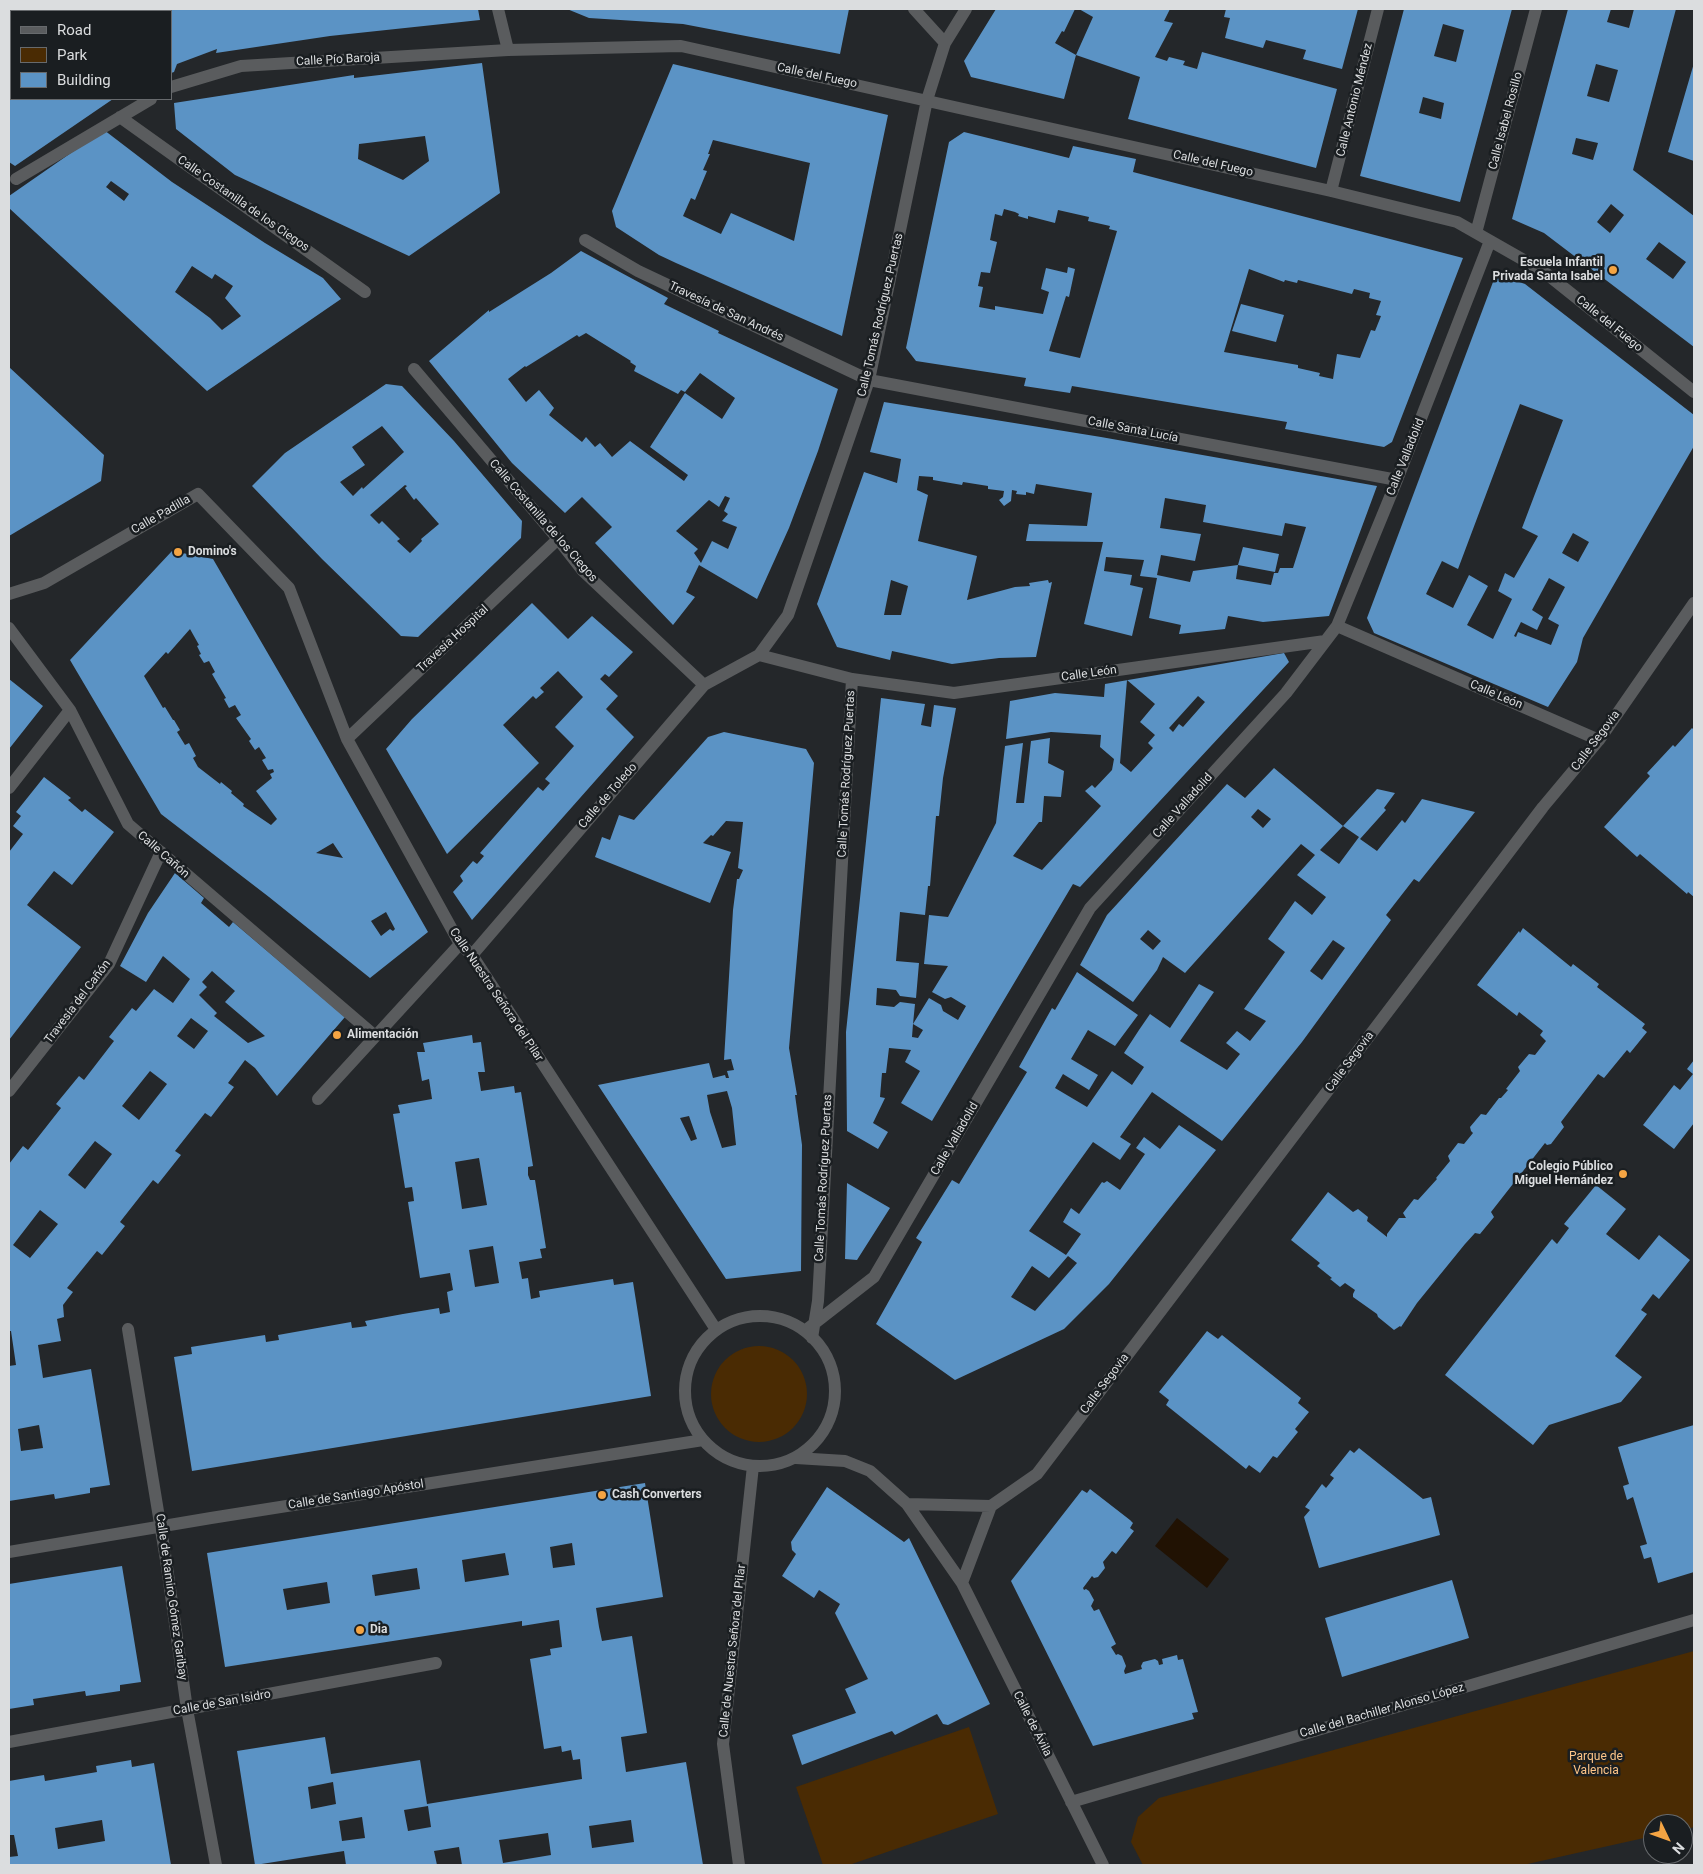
<!DOCTYPE html>
<meta charset="utf-8">
<style>
body{margin:0}
#map{position:relative;width:1703px;height:1874px;overflow:hidden;background:#24272a;font-family:Roboto,sans-serif}
canvas{display:block}
.frame{position:absolute;inset:0;border:10px solid #dbdddf;pointer-events:none}
.legend{position:absolute;left:10px;top:10px;width:162px;height:90px;box-sizing:border-box;background:#1a1e21;border:1px solid #676a6d;margin:0;padding:6px 9px;list-style:none;font-size:15px;color:#dbdddf}
.legend li{display:flex;align-items:center;gap:10px;height:25px}
.legend b{width:25px;border:1px solid #676a6d}
.north{position:absolute;left:1643px;top:1814px;width:50px;height:50px;box-sizing:border-box;background:#1a1e21;border:1px solid #676a6d;border-radius:50%;rotate:132deg;font-size:14px;font-weight:700;line-height:20px;text-align:center;color:#dbdddf}
.north::after{content:'';display:block;margin:auto;width:18px;height:22px;background:#f4a443;clip-path:polygon(50% 0,100% 100%,50% 72%,0 100%)}
</style>
<div id="map">
<canvas width="1703" height="1874"></canvas>
<div class="frame"></div>
<ul class="legend">
<li><b style="height:6px;background:#5a5c5e"></b>Road</li>
<li><b style="height:14px;background:#4a2b03"></b>Park</li>
<li><b style="height:14px;background:#5b93c5"></b>Building</li>
</ul>
<div class="north">N</div>
</div>
<script>
const context = document.querySelector('canvas').getContext('2d');
context.lineJoin = 'round';
function fillPath(path, color) {
  context.fillStyle = color;
  context.fill(path, 'evenodd');
}
function shape(rows) {
  const path = new Path2D();
  for (const r of rows) {
    if (r.length === 3) {
      path.moveTo(r[0] + r[2], r[1]);
      path.arc(r[0], r[1], r[2], 0, 2 * Math.PI);
      continue;
    }
    path.moveTo(r[0], r[1]);
    for (let i = 2; i < r.length; i += 2) path.lineTo(r[i], r[i + 1]);
  }
  return path;
}
function strokePath(path, color, width, dash) {
  context.strokeStyle = color;
  context.lineWidth = width;
  context.lineCap = dash ? 'butt' : 'round';
  context.setLineDash(dash || []);
  context.stroke(path);
}
function label(font, color, halo, rows, align = 'center') {
  context.font = font + ' Roboto,sans-serif';
  context.lineWidth = 5;
  context.setLineDash([]);
  context.textBaseline = 'middle';
  context.strokeStyle = halo;
  context.fillStyle = color;
  for (const [text, x, y, turn = 0] of rows) {
    context.save();
    context.translate(x, y);
    context.rotate((+turn || 0) * Math.PI / 180);
    context.textAlign = isNaN(turn) ? turn : align;
    if (halo) context.strokeText(text, 0, 0);
    context.fillText(text, 0, 0);
    context.restore();
  }
}
fillPath(shape([
 [759,1394,48],
 [1694,1651,1694,1827,1683,1830,1683,1824,1653,1824,1653,1836,1523,1865,1143,1865,1131,1842,1138,1817,1159,1798],
 [969,1727,998,1814,849,1865,823,1865,796,1787]
]), '#4a2b03');
fillPath(shape([
 [1177,1518,1229,1559,1207,1588,1155,1546]
]), '#211203');
fillPath(shape([
 [37,9,478,9,480,20,330,36,216,53,217,49,177,64,174,72,171,73,171,11,36,11],
 [567,9,849,9,840,54,683,24,589,18],
 [996,9,1075,9,1064,32,1062,31,1055,43,1076,55,1064,99,971,77,964,61],
 [1079,9,1170,9,1164,21,1173,23,1155,57,1167,61,1169,57,1185,61,1183,65,1197,69,1202,52,1337,89,1316,168,1128,119,1140,77,1076,55,1093,17],
 [1226,9,1358,9,1342,69,1303,59,1306,50,1266,40,1263,48,1225,38,1230,18,1224,17],
 [1404,9,1512,9,1460,202,1360,176],
 [1443,24,1464,30,1456,62,1434,56],
 [1423,97,1444,103,1441,119,1419,113],
 [1568,9,1611,9,1607,22,1629,28,1634,9,1676,9,1633,170,1694,216,1694,347,1544,233,1512,219],
 [1596,64,1618,70,1609,102,1587,96],
 [1576,138,1598,143,1593,160,1572,154],
 [1611,204,1624,215,1610,233,1597,222],
 [1659,242,1686,262,1673,279,1646,259],
 [11,59,11,99,113,99,15,166,9,162,9,64],
 [482,63,500,193,409,256,235,175,176,129,174,103,354,75,354,78],
 [425,136,429,161,403,180,358,159,359,144],
 [1694,63,1694,161,1668,152],
 [673,64,888,115,842,336,676,263,659,255,616,227,612,211],
 [713,140,810,163,794,241,731,213,721,234,683,216,691,198,695,200,707,171,703,170,710,154,708,154],
 [104,130,172,182,265,243,323,278,341,299,207,391,9,208,9,196],
 [111,181,129,194,124,201,106,187],
 [192,266,212,279,215,274,233,286,225,298,241,316,222,330,210,318,175,292],
 [964,132,1069,158,1073,146,1136,159,1133,172,1463,258,1392,442,1384,447,1285,429,1287,422,1072,386,1070,393,1024,386,1026,378,916,361,906,348,949,142],
 [1004,209,1015,212,1019,214,1018,216,1028,219,1028,216,1055,223,1058,210,1089,217,1088,221,1110,226,1109,229,1117,231,1080,358,1049,351,1066,296,1069,297,1075,269,1068,267,1067,273,1046,268,1041,289,1049,292,1043,314,995,306,995,310,979,307,983,287,978,286,981,272,990,273,997,242,990,240,995,214,1002,216],
 [1249,269,1284,282,1285,280,1297,283,1298,280,1352,294,1354,289,1370,293,1369,298,1381,301,1376,315,1381,316,1375,331,1371,330,1360,358,1337,354,1333,379,1319,376,1320,373,1298,368,1298,365,1224,352],
 [581,251,668,298,664,304,719,331,718,333,838,389,818,451,789,528,757,599,699,565,686,592,695,597,673,625,595,543,612,527,582,497,565,513,512,463,429,361,489,310,489,312,551,273],
 [586,333,631,361,630,362,636,366,634,371,678,394,681,390,685,392,700,373,735,398,722,419,685,393,650,447,688,475,684,481,630,441,612,457,600,443,595,447,586,437,582,442,549,415,554,408,539,390,526,402,508,379,525,366,526,367,577,335,579,337],
 [725,496,730,498,724,511,728,514,722,521,737,527,728,549,712,541,701,563,694,553,698,549,676,531,709,500,719,507],
 [1496,274,1525,284,1694,415,1694,446,1583,638,1577,662,1548,707,1374,633,1367,618],
 [1520,404,1563,420,1522,528,1538,536,1514,578,1505,573,1498,591,1512,599,1493,639,1467,625,1488,586,1469,575,1453,608,1426,594,1442,561,1458,569],
 [1573,533,1589,542,1578,562,1562,553],
 [1549,578,1565,587,1548,619,1559,625,1551,645,1518,632,1516,637,1514,636,1521,622,1537,630,1543,617,1532,610],
 [1241,304,1284,315,1276,342,1232,331],
 [9,367,104,455,101,481,9,536],
 [386,384,402,386,454,441,522,521,521,538,418,637,401,636,322,559,252,486,285,453],
 [382,426,404,452,363,489,362,487,353,496,340,482,365,465,352,447],
 [405,485,407,486,405,488,414,500,416,498,439,524,421,539,422,541,410,553,397,541,400,539,382,521,379,524,370,515],
 [884,402,1101,437,1377,486,1329,616,1263,622,1228,616,1225,629,1179,634,1181,625,1149,618,1157,578,1140,576,1144,560,1106,557,1104,571,1132,575,1130,585,1143,588,1132,636,1084,624,1103,542,1026,541,1029,524,1087,526,1092,493,1036,484,1034,494,1026,492,1026,495,1016,494,1017,491,1012,490,1011,501,1004,506,999,500,1003,497,1004,491,988,489,988,486,963,482,962,485,933,480,933,477,919,476,917,490,928,495,918,541,977,556,967,600,1015,587,1030,586,1029,583,1048,580,1049,583,1052,582,1036,657,999,658,952,664,892,651,890,660,837,647,817,604,864,472,897,483,901,459,870,452],
 [1165,498,1206,505,1203,522,1282,536,1285,523,1306,527,1293,568,1280,568,1278,573,1274,573,1271,585,1236,579,1238,565,1193,571,1190,582,1157,575,1161,555,1195,561,1201,534,1160,528],
 [891,580,908,586,901,615,884,615],
 [1243,547,1279,554,1275,572,1238,565],
 [172,551,213,559,320,743,428,932,370,978,269,897,161,814,70,660],
 [190,629,199,645,197,646,201,654,199,655,204,663,209,661,215,672,212,674,226,698,224,699,229,708,235,705,241,715,236,718,251,739,249,741,255,750,259,747,266,758,262,760,268,770,273,769,274,772,270,774,272,778,256,791,277,819,271,825,243,806,244,804,231,793,232,791,221,782,220,784,198,767,193,758,196,756,189,743,185,745,177,732,180,730,174,720,173,720,165,707,163,708,144,676,166,652,168,654],
 [333,843,343,858,316,853],
 [386,912,395,929,393,931,390,929,381,936,371,921],
 [532,603,568,639,592,616,633,652,609,677,605,674,600,679,618,696,606,709,634,737,472,920,453,892,463,881,460,876,473,861,477,864,484,856,480,853,538,787,543,791,550,783,545,779,574,746,555,727,583,697,558,671,540,688,544,692,536,699,533,696,503,725,539,763,447,854,386,749,412,719],
 [1284,653,1289,662,1080,887,1073,884,932,1121,901,1103,920,1071,905,1062,911,1050,889,1048,886,1073,882,1073,880,1097,885,1098,873,1123,888,1132,878,1149,847,1131,846,1032,881,698,925,704,921,725,931,727,934,705,956,708,943,778,939,816,936,816,930,886,928,886,925,915,900,912,896,961,919,963,916,998,900,996,896,990,877,988,876,1005,894,1007,900,1002,915,1004,913,1024,912,1037,918,1038,923,1030,913,1024,929,998,941,1005,943,1011,958,1020,966,1006,951,997,945,999,932,992,948,966,924,964,929,915,948,917,996,823,1005,746,1023,743,1016,803,1024,803,1031,741,1050,738,1048,763,1064,771,1061,797,1044,796,1042,822,1039,822,1013,856,1042,870,1101,806,1085,791,1092,785,1095,788,1112,770,1114,759,1100,747,1101,735,1051,732,1006,739,1010,701,1055,693,1104,697,1105,684],
 [1127,680,1155,704,1140,722,1155,735,1148,743,1153,748,1131,772,1120,763],
 [1198,696,1205,702,1183,727,1179,724,1173,732,1169,728],
 [9,679,43,706,9,749],
 [1692,728,1694,730,1694,897,1688,892,1687,894,1640,854,1637,857,1604,827,1650,776,1647,773,1673,745,1675,747],
 [724,732,806,749,814,763,789,1048,797,1095,795,1095,802,1145,801,1271,726,1279,598,1085,709,1063,713,1078,725,1075,726,1078,729,1078,727,1071,734,1070,731,1059,724,1060,733,910,737,879,739,879,743,870,738,868,743,822,726,821,713,836,711,835,703,843,731,852,710,903,595,857,602,837,610,840,619,815,634,820,708,737],
 [727,1091,732,1108,736,1145,722,1148,710,1112,707,1095],
 [689,1116,697,1139,691,1141,680,1118],
 [1274,768,1343,826,1320,850,1339,864,1359,837,1343,826,1377,789,1395,793,1384,808,1386,810,1360,839,1377,851,1402,820,1405,823,1422,799,1475,812,1419,882,1414,879,1386,915,1391,920,1302,1042,1222,1141,1152,1092,1120,1137,1131,1144,1120,1160,1093,1142,1029,1231,1066,1255,1081,1234,1063,1222,1071,1208,1079,1214,1102,1182,1104,1183,1107,1181,1120,1190,1145,1154,1136,1148,1144,1137,1160,1149,1179,1125,1216,1150,1109,1284,1064,1329,955,1380,876,1324,922,1242,916,1238,952,1180,959,1184,1027,1072,1019,1067,1052,1008,1055,1010,1077,972,1138,1015,1115,1046,1088,1030,1071,1059,1098,1075,1089,1090,1063,1074,1055,1088,1087,1107,1112,1071,1132,1085,1144,1067,1124,1053,1139,1030,1150,1014,1170,1028,1199,984,1214,992,1180,1041,1227,1070,1240,1054,1226,1043,1237,1031,1250,1041,1266,1021,1244,1009,1285,952,1268,939,1295,901,1312,915,1326,897,1297,875,1315,855,1301,844,1185,973,1163,957,1157,970,1133,1002,1080,965,1107,915,1227,784,1245,798],
 [1258,809,1271,819,1263,828,1251,817],
 [1148,930,1161,941,1153,950,1140,939],
 [1333,940,1345,948,1322,980,1310,971],
 [1068,1256,1077,1263,1035,1311,1011,1297,1032,1266,1049,1278],
 [44,777,71,798,68,800,82,812,85,809,114,832,72,885,54,871,27,905,81,947,9,1040,9,852,23,834,13,826,21,816,16,812],
 [175,873,204,898,201,903,229,927,233,922,345,1017,277,1096,255,1068,245,1060,228,1083,234,1087,211,1117,205,1113,175,1151,181,1155,158,1184,153,1180,120,1222,125,1226,102,1255,97,1251,67,1288,73,1292,63,1305,64,1317,57,1319,61,1341,38,1345,43,1378,91,1369,110,1485,90,1488,90,1493,55,1499,54,1494,9,1501,9,1366,16,1365,11,1331,9,1331,9,1164,23,1146,28,1150,61,1108,56,1104,79,1076,84,1080,114,1041,109,1037,132,1008,136,1011,154,989,173,1003,190,979,163,956,146,982,120,966,148,913],
 [212,971,235,991,225,1002,265,1036,248,1043,214,1016,217,1013,199,995,207,987,202,982],
 [191,1018,208,1031,194,1049,177,1036],
 [150,1071,167,1084,139,1120,122,1106],
 [95,1141,112,1154,85,1189,68,1175],
 [40,1210,58,1224,30,1258,13,1245],
 [39,1425,43,1448,21,1451,18,1429],
 [1523,928,1571,967,1573,964,1599,984,1597,987,1645,1024,1642,1028,1647,1032,1630,1053,1627,1050,1604,1078,1598,1074,1561,1122,1564,1127,1551,1144,1547,1145,1545,1143,1491,1212,1494,1217,1480,1234,1475,1233,1465,1244,1417,1303,1401,1327,1400,1326,1394,1330,1378,1317,1377,1314,1353,1297,1353,1294,1355,1290,1345,1283,1340,1287,1330,1279,1332,1278,1317,1266,1320,1263,1291,1240,1328,1192,1353,1212,1358,1209,1368,1217,1367,1221,1387,1237,1387,1234,1399,1218,1406,1218,1403,1213,1414,1199,1418,1200,1437,1179,1436,1178,1450,1161,1448,1156,1458,1143,1464,1144,1473,1133,1471,1131,1470,1127,1481,1114,1486,1115,1499,1098,1501,1098,1508,1090,1506,1089,1520,1071,1518,1067,1529,1054,1535,1055,1546,1041,1540,1035,1543,1031,1519,1012,1517,1016,1477,985,1519,931,1520,933],
 [472,1035,473,1043,481,1042,485,1072,478,1072,481,1091,514,1086,515,1093,521,1092,533,1166,528,1167,528,1175,530,1180,535,1180,546,1248,540,1249,542,1258,519,1262,522,1279,528,1278,531,1299,540,1297,539,1291,613,1279,614,1285,633,1282,651,1396,192,1471,174,1357,192,1354,191,1347,265,1335,266,1342,272,1341,279,1340,278,1335,351,1322,352,1328,360,1327,367,1326,365,1321,403,1314,439,1308,440,1314,450,1312,447,1292,453,1290,450,1273,420,1278,408,1202,414,1201,413,1193,412,1187,405,1188,393,1114,400,1113,398,1105,432,1099,429,1079,422,1081,417,1052,425,1052,423,1043],
 [479,1158,487,1205,462,1209,455,1162],
 [493,1246,499,1283,475,1287,469,1250],
 [1694,1060,1694,1123,1674,1149,1643,1125,1674,1085,1680,1090,1693,1074,1687,1069],
 [847,1183,890,1208,857,1260,845,1259],
 [1596,1185,1626,1209,1606,1234,1639,1260,1659,1235,1690,1260,1659,1299,1653,1294,1641,1310,1647,1314,1615,1356,1642,1377,1621,1402,1549,1425,1533,1445,1445,1375,1552,1239,1557,1244,1569,1228,1564,1224],
 [1207,1331,1218,1339,1222,1335,1301,1398,1298,1403,1309,1412,1295,1429,1298,1432,1277,1458,1273,1456,1260,1473,1249,1465,1246,1469,1166,1405,1169,1400,1159,1392],
 [1694,1425,1694,1572,1658,1583,1651,1557,1644,1559,1640,1546,1647,1544,1633,1497,1627,1500,1623,1486,1629,1484,1618,1447],
 [1359,1448,1423,1499,1431,1497,1440,1535,1319,1568,1304,1517,1310,1510,1305,1507,1322,1484,1326,1488,1334,1478,1330,1475,1350,1450,1354,1453],
 [645,1483,663,1597,596,1608,599,1627,602,1641,632,1636,647,1733,621,1737,626,1772,686,1762,703,1865,462,1865,459,1847,434,1851,437,1865,346,1865,344,1851,255,1865,237,1751,325,1737,331,1774,420,1760,427,1804,582,1779,580,1759,573,1760,571,1750,562,1752,561,1746,544,1749,530,1659,551,1655,550,1649,562,1647,559,1620,522,1626,522,1621,225,1667,207,1553],
 [572,1543,575,1565,553,1568,550,1547],
 [505,1553,509,1575,465,1582,462,1560],
 [417,1568,420,1589,375,1596,372,1575],
 [327,1582,330,1603,287,1610,283,1589],
 [333,1782,336,1804,311,1809,308,1787],
 [428,1806,431,1827,408,1831,404,1810],
 [362,1817,365,1838,342,1841,339,1821],
 [631,1820,634,1842,592,1848,589,1826],
 [548,1833,551,1855,503,1863,499,1840],
 [827,1487,904,1542,909,1538,990,1704,948,1725,943,1724,937,1714,895,1735,892,1731,802,1765,792,1735,856,1713,845,1689,868,1679,835,1613,840,1604,819,1590,814,1598,782,1576,796,1554,792,1550,791,1542],
 [1090,1489,1130,1520,1133,1523,1130,1528,1134,1531,1116,1554,1112,1551,1103,1562,1105,1568,1098,1577,1094,1578,1092,1576,1083,1588,1084,1590,1086,1589,1089,1591,1094,1600,1091,1606,1094,1611,1099,1609,1116,1644,1111,1647,1116,1655,1118,1654,1122,1656,1126,1666,1124,1671,1125,1674,1142,1669,1141,1666,1143,1662,1155,1659,1158,1661,1159,1665,1163,1664,1162,1659,1177,1655,1178,1660,1183,1659,1198,1712,1192,1713,1194,1719,1093,1746,1011,1581,1082,1490,1087,1493],
 [122,1566,141,1682,120,1685,120,1691,86,1696,85,1691,33,1699,34,1705,9,1709,9,1584],
 [1452,1580,1469,1638,1342,1677,1325,1618],
 [131,1760,132,1767,154,1763,171,1865,9,1865,9,1857,18,1856,14,1835,9,1835,9,1781,44,1775,45,1781,97,1772,96,1766],
 [102,1820,105,1841,58,1849,55,1828]
]), '#5b93c5');
strokePath(shape([
 [498,9,508,50],
 [914,9,945,43],
 [171,87,241,66,508,50,681,46,1331,191,1457,222,1543,271,1694,392],
 [120,117,365,292],
 [16,179,151,99],
 [1331,191,1378,9],
 [1476,233,1536,9],
 [585,240,638,271,869,380,1397,480],
 [414,369,558,539,583,571,704,685],
 [9,594,44,583,198,494,289,588,347,739,460,944,472,955,715,1328],
 [1337,626,1599,740],
 [9,628,70,710,128,824,374,1035],
 [759,655,852,679,954,693,1325,641],
 [347,739,558,539],
 [9,788,70,710],
 [472,955,704,685,759,655,788,615,869,380,927,100,945,43,966,9],
 [9,1091,109,964,161,852],
 [318,1099,460,944],
 [760,1391,75],
 [128,1329,166,1560,187,1709,216,1865],
 [806,1330,874,1277,1090,908,1286,693,1337,626,1397,480,1490,241],
 [812,1338,818,1301,852,679],
 [796,1458,845,1461,870,1471,907,1504,962,1583,1103,1865],
 [907,1504,991,1506],
 [991,1506,1037,1474,1543,807,1599,740,1694,603],
 [9,1552,211,1518,703,1440],
 [962,1583,991,1506],
 [9,1742,436,1663],
 [1071,1802,1694,1620],
 [739,1865,723,1744,753,1466]
]), '#5a5c5e', 12);
for (const [x, y, r, color] of [
 [1613,270,5,"#f4a443"],
 [178,552,5,"#f4a443"],
 [337,1035,5,"#f4a443"],
 [1623,1174,5,"#f4a443"],
 [602,1495,5,"#f4a443"],
 [360,1630,5,"#f4a443"]
]) {
  const dot = new Path2D();
  dot.arc(x, y, r, 0, 2 * Math.PI);
  context.fillStyle = color;
  context.fill(dot);
  strokePath(dot, '#1a1e21', 2);
}
label('12px', '#dbdddf', '#1a1e21', [
 ["Calle Pío Baroja",338,60,-3],
 ["Calle del Fuego",817,76,12],
 ["Calle Antonio Méndez",1355,100,-76],
 ["Calle Isabel Rosillo",1506,121,-75],
 ["Calle del Fuego",1213,164,13],
 ["Calle Costanilla de los Ciegos",243,204,35],
 ["Travesía de San Andrés",726,312,25],
 ["Calle Tomás Rodríguez Puertas",881,315,-77],
 ["Calle del Fuego",1609,324,39],
 ["Calle Santa Lucía",1133,430,11],
 ["Calle Valladolid",1406,457,-68],
 ["Calle Padilla",161,515,-30],
 ["Calle Costanilla de los Ciegos",543,521,49],
 ["Travesía Hospital",453,639,-43],
 ["Calle León",1089,674,-8],
 ["Calle León",1496,695,23],
 ["Calle Segovia",1596,741,-53],
 ["Calle Tomás Rodríguez Puertas",847,774,-87],
 ["Calle de Toledo",608,796,-49],
 ["Calle Valladolid",1183,806,-48],
 ["Calle Cañón",163,855,41],
 ["Calle Nuestra Señora del Pilar",496,995,56],
 ["Travesía del Cañón",78,1002,-53],
 ["Calle Segovia",1350,1062,-53],
 ["Calle Valladolid",955,1139,-60],
 ["Calle Tomás Rodríguez Puertas",824,1178,-87],
 ["Calle Segovia",1105,1384,-53],
 ["Calle de Santiago Apóstol",356,1495,-9],
 ["Calle de Ramiro Gómez Garibay",171,1597,82],
 ["Calle de Nuestra Señora del Pilar",733,1651,-84],
 ["Calle de San Isidro",222,1703,-10],
 ["Calle del Bachiller Alonso López",1382,1711,-16],
 ["Calle de Ávila",1032,1724,63]
]);
label('bold 12px', '#dbdddf', '#1a1e21', [
 ["Escuela Infantil",1603,263,"right"],
 ["Privada Santa Isabel",1603,277,"right"],
 ["Domino's",188,552],
 ["Alimentación",347,1035],
 ["Colegio Público",1613,1167,"right"],
 ["Miguel Hernández",1613,1181,"right"],
 ["Cash Converters",612,1495],
 ["Dia",370,1630]
], 'left');
label('12px', '#fec588', '#1a1e21', [
 ["Parque de",1596,1757],
 ["Valencia",1596,1771]
]);
</script>
